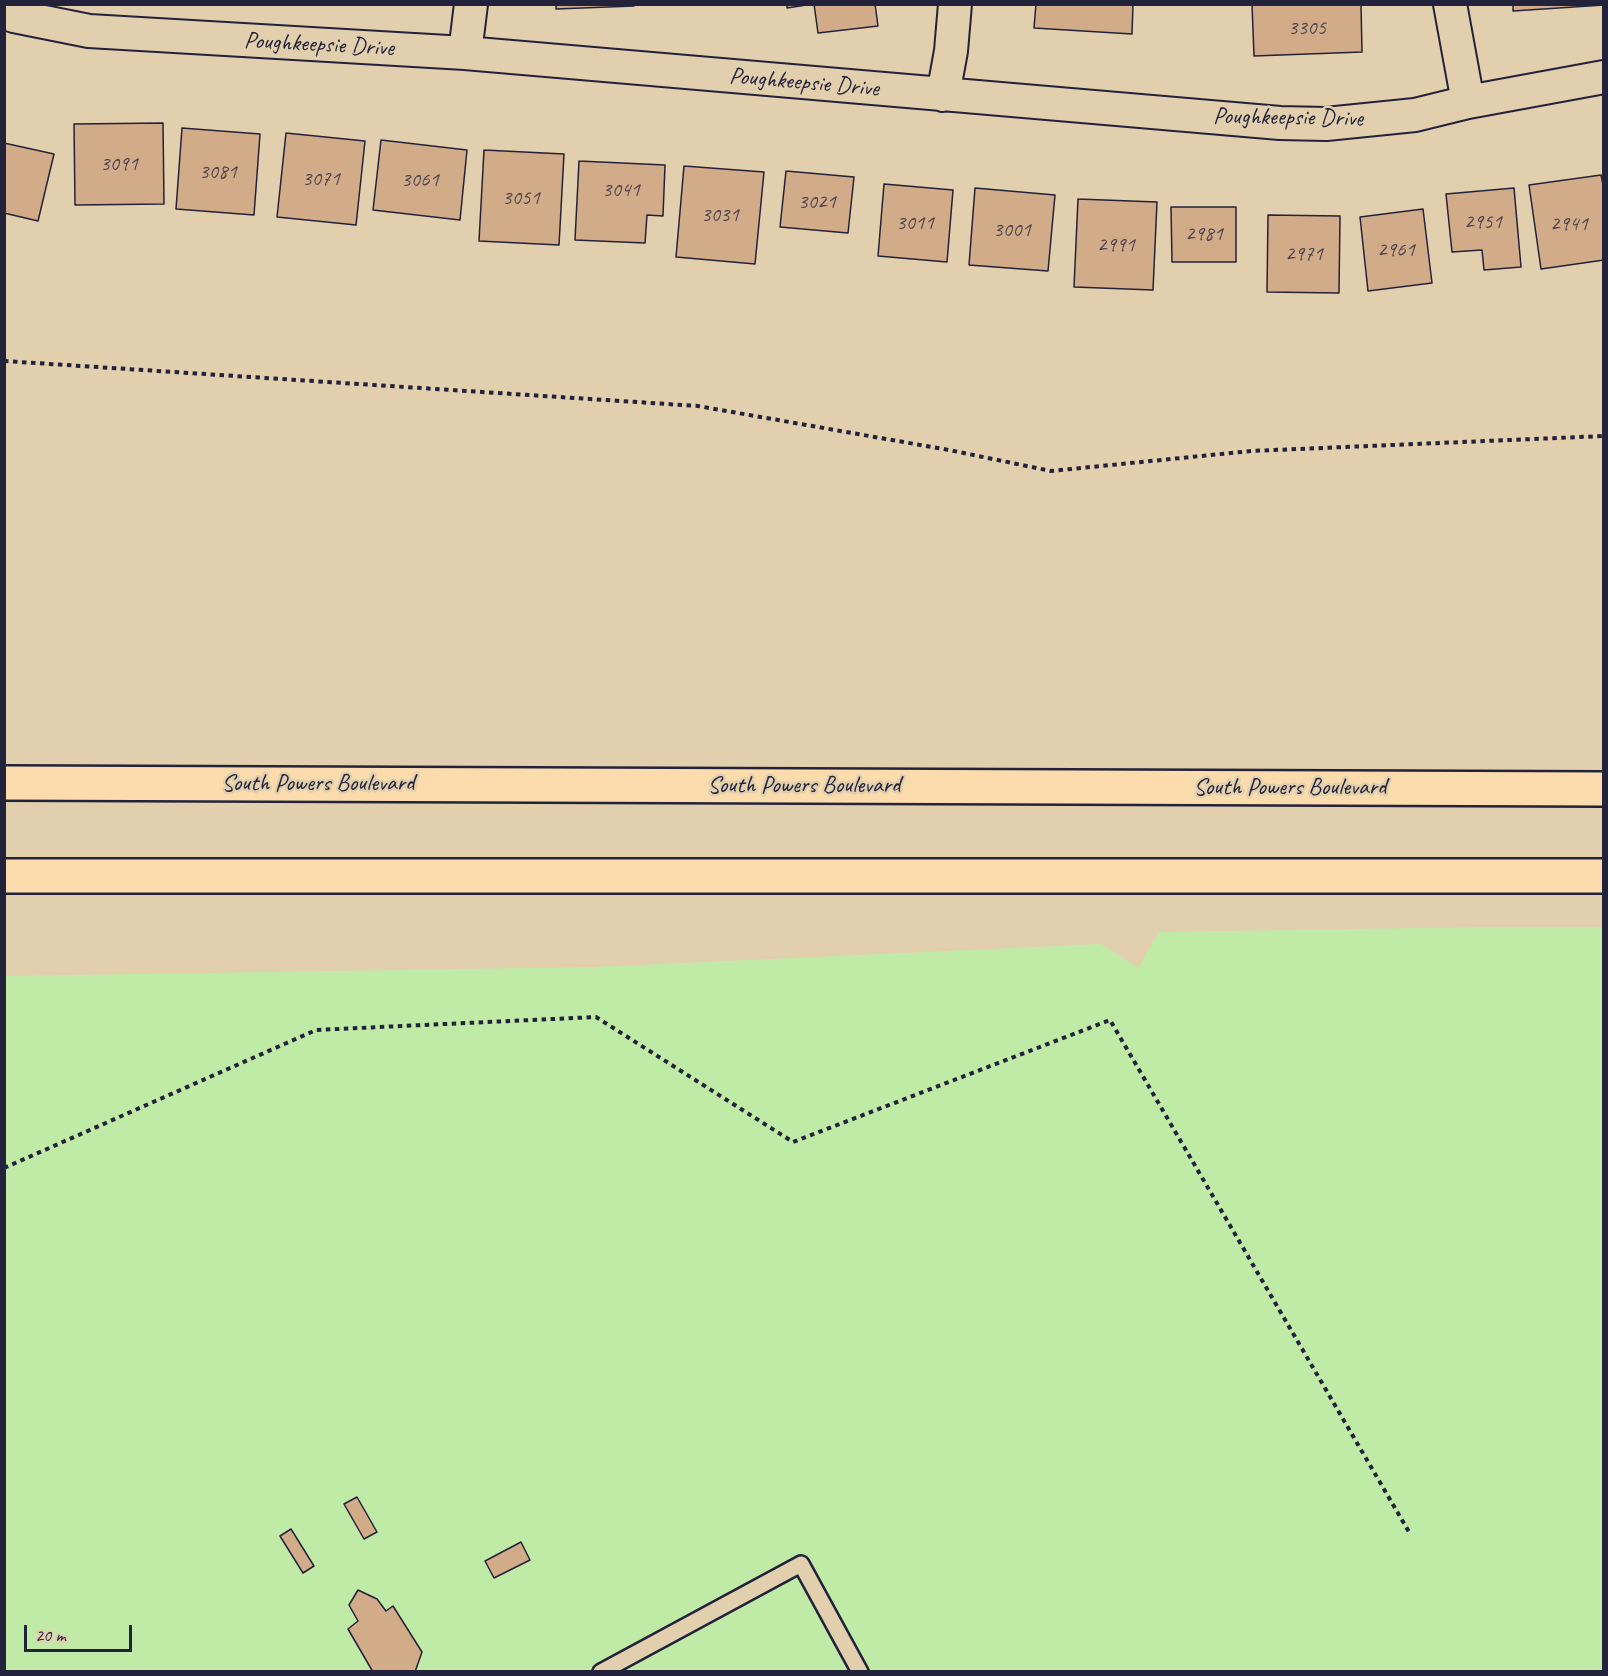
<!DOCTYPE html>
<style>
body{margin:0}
#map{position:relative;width:1608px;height:1676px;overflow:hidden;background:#e2cfad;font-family:Caveat,sans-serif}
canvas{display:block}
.frame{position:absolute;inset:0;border:6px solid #22223b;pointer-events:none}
.scale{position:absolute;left:24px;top:1625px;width:108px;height:27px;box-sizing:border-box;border:3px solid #22223b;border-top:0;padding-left:8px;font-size:18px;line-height:21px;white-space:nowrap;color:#22223b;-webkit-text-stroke:4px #e2cfad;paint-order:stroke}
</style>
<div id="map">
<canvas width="1608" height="1676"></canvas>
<div class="frame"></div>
<div class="scale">20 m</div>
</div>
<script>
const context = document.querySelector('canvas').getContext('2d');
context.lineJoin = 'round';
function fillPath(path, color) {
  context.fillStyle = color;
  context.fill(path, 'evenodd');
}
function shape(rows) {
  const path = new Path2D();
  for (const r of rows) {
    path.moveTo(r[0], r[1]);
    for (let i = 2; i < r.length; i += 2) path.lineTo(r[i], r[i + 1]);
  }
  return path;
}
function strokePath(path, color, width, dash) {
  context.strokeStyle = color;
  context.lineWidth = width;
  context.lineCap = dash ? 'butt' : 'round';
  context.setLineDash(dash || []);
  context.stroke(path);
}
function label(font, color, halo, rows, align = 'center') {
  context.font = font + ' Caveat,sans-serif';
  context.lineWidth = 5;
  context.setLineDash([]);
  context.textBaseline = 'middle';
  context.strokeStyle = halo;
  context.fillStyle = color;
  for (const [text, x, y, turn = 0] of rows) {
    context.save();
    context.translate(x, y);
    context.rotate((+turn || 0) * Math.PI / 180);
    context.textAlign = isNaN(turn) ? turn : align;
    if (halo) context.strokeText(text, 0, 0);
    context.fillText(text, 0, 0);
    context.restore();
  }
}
fillPath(shape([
 [1490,927,1603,927,1603,1671,5,1672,5,976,595,967,1101,944,1138,968,1159,932]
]), '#c0eba7');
const building = shape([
 [556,4,634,4,634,6,556,9,556,4],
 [787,4,813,4,787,8,787,4],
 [814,4,875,4,878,26,818,33,814,4],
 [1036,4,1133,4,1132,34,1034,28,1036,4],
 [1252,4,1361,4,1362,52,1254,56,1252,4],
 [1513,4,1604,4,1604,5,1513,11,1513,4],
 [163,123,164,204,75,205,74,124,163,123],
 [182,128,260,134,254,215,176,209,182,128],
 [286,133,365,141,356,225,277,217,286,133],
 [381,140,467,150,460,220,373,210,381,140],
 [4,143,54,154,38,221,4,213,4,143],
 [484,150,564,154,559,245,479,241,484,150],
 [579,161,665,165,663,216,647,215,645,243,575,240,579,161],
 [684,166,764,172,755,264,676,257,684,166],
 [786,171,854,177,848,233,780,227,786,171],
 [1601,175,1604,189,1604,260,1541,269,1529,185,1601,175],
 [884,184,953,190,947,262,878,256,884,184],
 [975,188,1055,195,1048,271,969,265,975,188],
 [1514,188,1521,267,1484,270,1482,250,1452,252,1446,194,1514,188],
 [1078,199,1157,202,1153,290,1074,287,1078,199],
 [1171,207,1236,207,1236,262,1172,262,1171,207],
 [1423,209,1432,283,1368,291,1360,217,1423,209],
 [1268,215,1340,216,1339,293,1267,292,1268,215],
 [357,1497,377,1532,364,1539,344,1504,357,1497],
 [291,1529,314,1566,303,1573,280,1536,291,1529],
 [521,1542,530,1560,494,1578,485,1561,521,1542],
 [358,1590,377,1599,386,1611,393,1606,422,1652,415,1672,373,1672,348,1629,358,1621,349,1605,358,1590]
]);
fillPath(building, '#d2ab89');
strokePath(building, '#22223b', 1.5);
const lane = shape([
 [601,1672,801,1564,860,1672]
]);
const street = shape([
 [11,4,14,16,89,31,465,53,1280,123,1326,124,1415,115,1468,102,1604,77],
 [1450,4,1468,102],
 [465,53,471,4],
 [943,95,951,51,955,4]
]);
const highway = shape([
 [4,783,1604,789],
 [4,876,1604,876]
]);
strokePath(lane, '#22223b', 20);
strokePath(street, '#22223b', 36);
strokePath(highway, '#22223b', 38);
strokePath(shape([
 [4,361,698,406,949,450,1051,471,1251,451,1604,436],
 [4,1168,316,1030,596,1017,793,1142,1110,1020,1409,1532]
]), '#22223b', 4, [4.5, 4.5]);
strokePath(lane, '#e2cfad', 15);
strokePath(street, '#e2cfad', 32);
strokePath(highway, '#fcdcac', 33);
label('21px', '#4e444e', null, [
 ["3305",1307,28],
 ["3091",119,164],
 ["3081",218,172],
 ["3071",321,179],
 ["3061",420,180],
 ["3041",621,190],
 ["3051",521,198],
 ["3021",817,202],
 ["3031",720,215],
 ["2951",1483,222],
 ["3011",915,223],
 ["2941",1569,224],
 ["3001",1012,230],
 ["2981",1204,234],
 ["2991",1116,245],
 ["2961",1396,250],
 ["2971",1304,254]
]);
label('24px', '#22223b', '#e2cfad', [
 ["Poughkeepsie Drive",319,45,3],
 ["Poughkeepsie Drive",804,83,5],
 ["Poughkeepsie Drive",1288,118,1],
 ["South Powers Boulevard",318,784],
 ["South Powers Boulevard",804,786],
 ["South Powers Boulevard",1290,788]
]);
</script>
